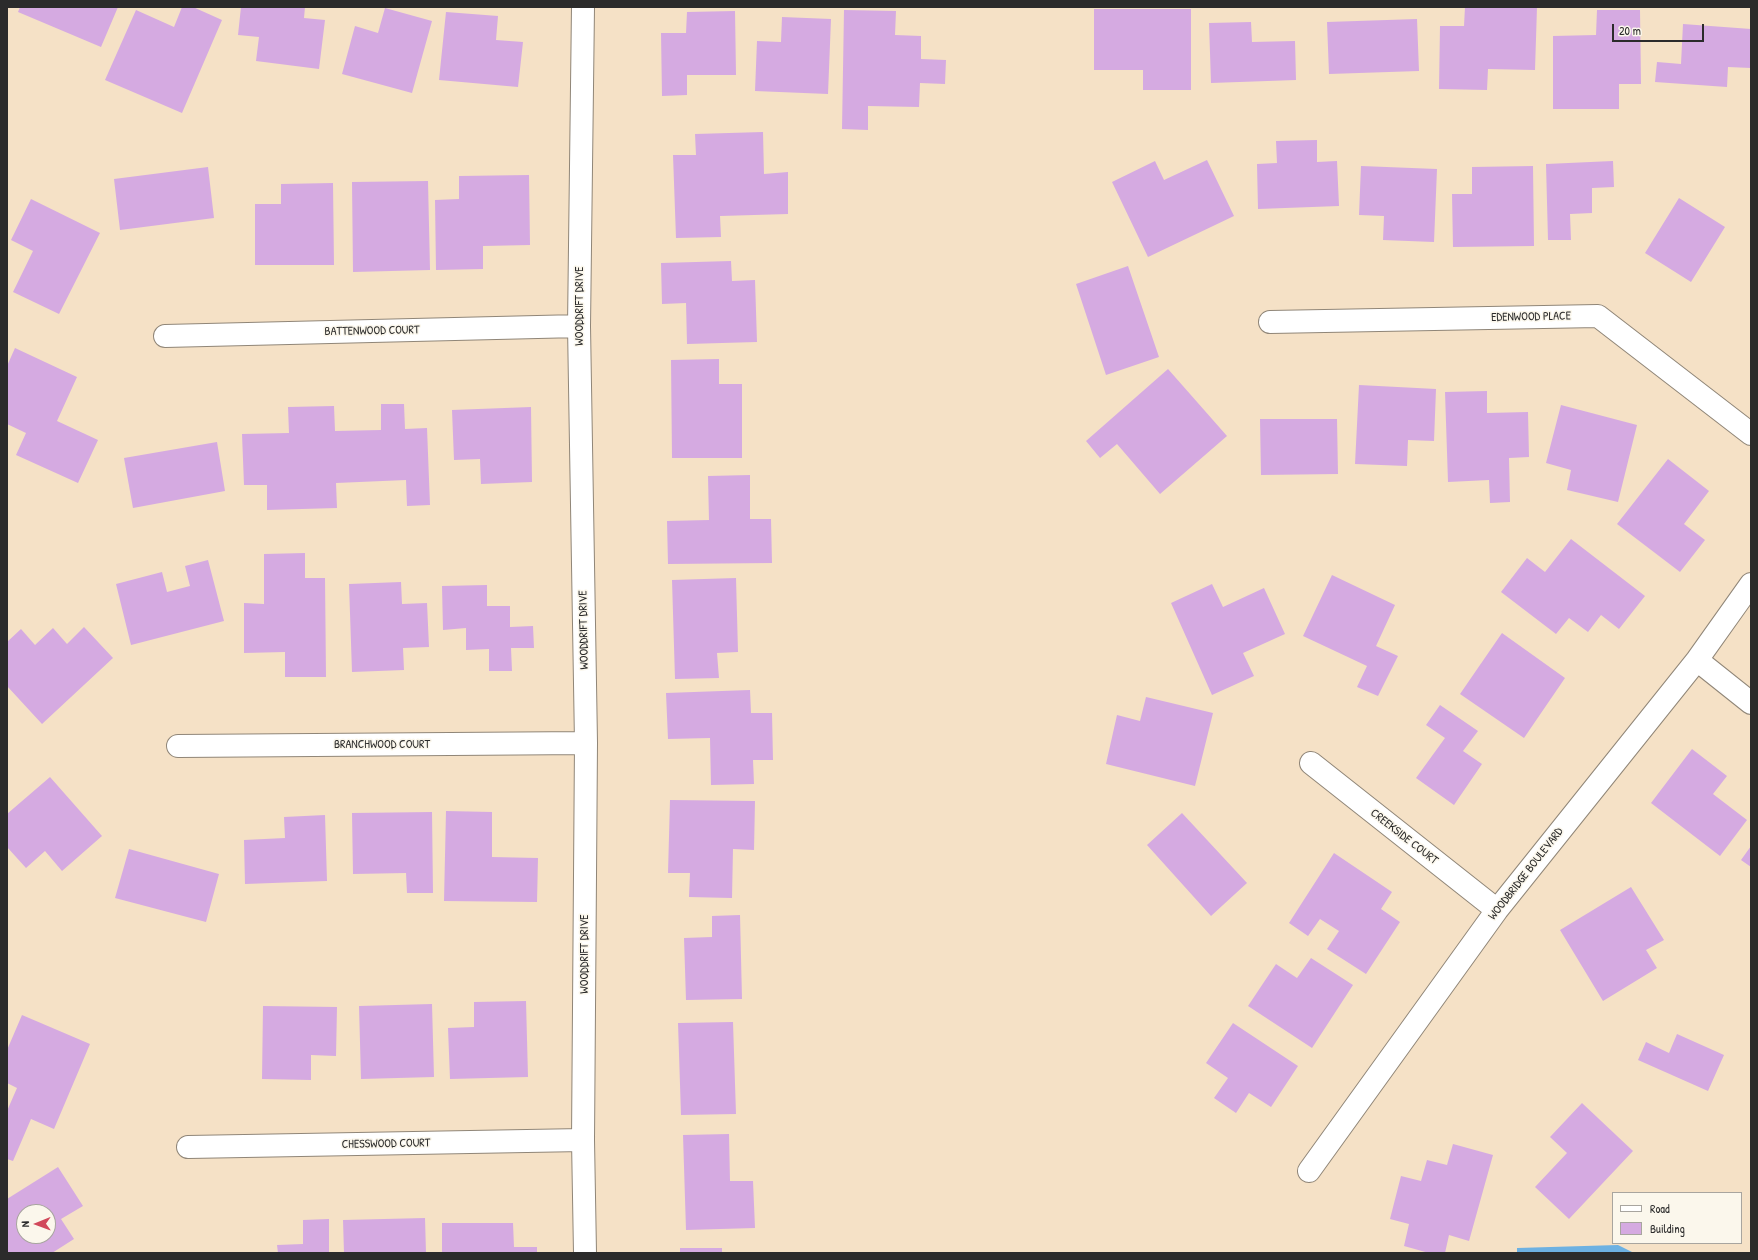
<!DOCTYPE html>
<style>
body{margin:0}
#map{position:relative;width:1758px;height:1260px;overflow:hidden;background:#f5e1c6;font-family:"Patrick Hand",sans-serif}
canvas{display:block}
.frame{position:absolute;inset:0;border:8px solid #2b2b2b;pointer-events:none}
.legend{position:absolute;left:1612px;top:1192px;width:130px;height:52px;box-sizing:border-box;background:#fbf7ec;border:1px solid #a8a59f;margin:0;padding:5px 7px;list-style:none;font-size:12px;color:#2b2b2b}
.legend li{display:flex;align-items:center;gap:8px;height:20px}
.legend b{width:20px;border:1px solid #a8a59f}
.north{position:absolute;left:16px;top:1204px;width:40px;height:40px;box-sizing:border-box;background:#fbf7ec;border:1px solid #a8a59f;border-radius:50%;rotate:269deg;font-size:11px;font-weight:700;line-height:16px;text-align:center;color:#2b2b2b}
.north::after{content:'';display:block;margin:auto;width:14px;height:18px;background:#d1495b;clip-path:polygon(50% 0,100% 100%,50% 72%,0 100%)}
.scale{position:absolute;left:1612px;top:24px;width:92px;height:18px;box-sizing:border-box;border:2px solid #2b2b2b;border-top:0;padding-left:5px;font-size:12px;line-height:14px;white-space:nowrap;color:#2b2b2b;-webkit-text-stroke:3px #fbf7ec;paint-order:stroke}
</style>
<div id="map">
<canvas width="1758" height="1260"></canvas>
<div class="frame"></div>
<ul class="legend">
<li><b style="height:5px;background:#fff"></b>Road</li>
<li><b style="height:11px;background:#d5aae1"></b>Building</li>
</ul>
<div class="north">N</div>
<div class="scale">20 m</div>
</div>
<script>
const context = document.querySelector('canvas').getContext('2d');
context.lineJoin = 'round';
function fillPath(path, color) {
  context.fillStyle = color;
  context.fill(path, 'evenodd');
}
function shape(rows) {
  const path = new Path2D();
  for (const r of rows) {
    path.moveTo(r[0], r[1]);
    for (let i = 2; i < r.length; i += 2) path.lineTo(r[i], r[i + 1]);
  }
  return path;
}
function strokePath(path, color, width, dash) {
  context.strokeStyle = color;
  context.lineWidth = width;
  context.lineCap = dash ? 'butt' : 'round';
  context.setLineDash(dash || []);
  context.stroke(path);
}
function label(font, color, halo, rows, align = 'center') {
  context.font = font + ' "Patrick Hand",sans-serif';
  context.lineWidth = 3;
  context.setLineDash([]);
  context.textBaseline = 'middle';
  context.strokeStyle = halo;
  context.fillStyle = color;
  for (const [text, x, y, turn = 0] of rows) {
    context.save();
    context.translate(x, y);
    context.rotate((+turn || 0) * Math.PI / 180);
    context.textAlign = isNaN(turn) ? turn : align;
    if (halo) context.strokeText(text, 0, 0);
    context.fillText(text, 0, 0);
    context.restore();
  }
}
fillPath(shape([
 [1618,1245,1634,1253,1517,1253,1517,1248]
]), '#6db1e2');
fillPath(shape([
 [20,7,118,7,101,47,18,12],
 [182,7,193,7,222,20,182,113,105,80,136,10,174,27],
 [241,7,305,7,304,18,325,20,319,69,256,61,259,37,238,35],
 [1465,7,1537,7,1535,70,1488,69,1487,90,1439,89,1440,26,1464,26],
 [385,8,432,21,412,93,342,74,355,26,378,33],
 [1094,9,1191,9,1191,90,1143,90,1143,70,1094,70],
 [844,10,896,11,895,35,921,36,921,59,946,60,945,84,920,83,919,107,868,106,868,130,842,129],
 [1597,10,1640,10,1641,84,1619,84,1619,109,1553,109,1553,36,1596,35],
 [735,11,736,75,687,75,687,95,662,96,661,33,686,33,687,12],
 [446,12,498,16,496,40,523,42,518,87,439,80],
 [782,17,831,19,828,94,755,91,757,41,781,42],
 [1417,19,1419,71,1329,74,1327,22],
 [1251,22,1252,42,1295,41,1296,80,1211,83,1209,23],
 [1683,24,1751,29,1751,68,1728,67,1727,87,1655,82,1657,62,1681,64],
 [763,132,764,174,788,172,788,214,720,216,721,237,676,238,673,155,696,155,695,134],
 [1317,140,1317,162,1337,161,1339,206,1258,209,1257,164,1277,163,1276,141],
 [1207,160,1234,216,1148,257,1112,182,1155,161,1164,180],
 [1613,161,1614,187,1592,188,1592,213,1570,214,1571,240,1548,240,1546,164],
 [1361,166,1437,169,1434,242,1383,240,1384,216,1359,215],
 [1533,166,1534,246,1453,247,1452,194,1472,194,1472,167],
 [208,167,214,218,120,230,114,179],
 [529,175,530,245,483,246,483,269,436,270,435,200,459,199,459,176],
 [428,181,430,270,353,272,352,182],
 [333,183,334,265,255,265,255,204,281,204,281,184],
 [1679,198,1725,227,1691,282,1645,253],
 [31,199,100,233,59,314,13,292,33,251,11,240],
 [731,261,732,281,755,280,757,342,687,344,686,303,662,304,661,263],
 [1128,266,1159,357,1106,375,1076,284],
 [15,348,77,377,57,421,98,440,78,483,16,455,26,433,7,424,7,366],
 [719,359,719,384,742,384,742,458,672,458,671,360],
 [1168,369,1227,436,1160,494,1117,444,1100,458,1086,441],
 [1359,385,1436,389,1434,441,1408,440,1407,466,1355,464],
 [1487,391,1487,413,1528,412,1529,457,1509,458,1510,502,1490,503,1489,480,1448,482,1445,392],
 [381,404,404,404,405,429,427,428,430,505,407,506,406,480,336,483,337,508,267,510,267,485,244,485,242,434,289,433,288,407,334,406,335,431,381,430],
 [1561,405,1637,425,1618,502,1567,490,1571,470,1546,463],
 [531,407,532,482,481,484,480,459,454,460,452,410],
 [1260,419,1337,419,1338,474,1261,475],
 [217,442,225,491,133,508,124,458],
 [1668,459,1709,491,1684,524,1705,540,1680,572,1617,524],
 [750,475,750,519,771,519,772,563,668,564,667,521,709,520,708,476],
 [1571,539,1645,596,1619,629,1601,615,1588,632,1569,618,1556,634,1501,592,1527,558,1545,572],
 [305,553,305,578,325,578,326,677,285,677,285,652,244,653,244,603,264,604,264,554],
 [208,560,224,621,131,645,116,584,162,572,167,592,190,586,185,566],
 [1332,575,1395,605,1376,646,1398,656,1378,696,1357,687,1367,666,1303,636],
 [736,578,738,652,717,653,719,678,675,679,672,580],
 [401,582,402,604,427,603,429,647,403,648,404,670,352,672,349,584],
 [1212,584,1223,607,1264,588,1285,634,1243,653,1254,676,1212,695,1171,603],
 [487,585,487,606,510,606,510,627,533,626,534,648,511,648,512,671,489,671,489,649,466,650,466,628,443,630,442,586],
 [84,627,113,658,42,724,7,686,7,642,21,629,35,645,53,628,67,644],
 [1502,633,1565,678,1524,738,1460,694],
 [750,690,751,713,772,713,773,760,753,760,754,784,711,785,710,738,668,739,666,693],
 [1146,697,1213,713,1195,786,1106,764,1117,715,1140,721],
 [1440,705,1478,731,1463,751,1482,764,1454,805,1416,778,1445,738,1426,725],
 [1692,749,1727,776,1713,794,1747,820,1720,856,1651,803],
 [50,777,102,836,62,871,45,851,26,868,7,847,7,814],
 [670,800,755,801,754,850,733,849,732,898,689,897,690,873,668,873],
 [446,811,492,812,492,857,538,858,537,902,444,901],
 [432,812,433,893,407,893,406,873,353,874,352,813],
 [1182,813,1247,883,1211,916,1147,845],
 [325,815,327,881,245,884,244,840,285,838,284,817],
 [1751,846,1751,867,1741,860],
 [129,849,219,874,206,922,115,898],
 [1334,853,1392,892,1381,909,1400,922,1366,974,1327,949,1339,931,1320,919,1308,936,1289,923],
 [1631,887,1664,940,1646,950,1657,968,1603,1001,1560,930],
 [740,915,742,999,686,1000,684,938,712,937,712,916],
 [1311,958,1353,985,1312,1048,1248,1006,1276,964,1297,978],
 [526,1001,528,1077,450,1079,448,1028,474,1027,474,1002],
 [432,1004,434,1077,361,1079,359,1006],
 [263,1006,337,1007,336,1056,311,1055,311,1080,262,1079],
 [22,1015,90,1044,54,1129,31,1119,13,1161,7,1159,7,1111,17,1088,7,1083,7,1050],
 [733,1022,736,1114,681,1115,678,1023],
 [1233,1023,1298,1066,1271,1107,1249,1093,1236,1113,1214,1098,1228,1078,1206,1063],
 [1677,1034,1724,1055,1708,1091,1638,1060,1646,1042,1669,1053],
 [1582,1103,1633,1151,1569,1219,1535,1187,1567,1153,1550,1137],
 [729,1134,730,1181,753,1181,755,1228,686,1230,683,1135],
 [1453,1144,1493,1155,1469,1241,1449,1235,1445,1253,1429,1253,1404,1246,1409,1224,1390,1219,1401,1176,1421,1181,1427,1160,1447,1165],
 [58,1167,83,1206,61,1219,74,1239,52,1253,7,1253,7,1199],
 [24,1212,48,1212,48,1236,24,1236],
 [425,1218,426,1253,344,1253,343,1220],
 [329,1219,329,1253,278,1253,277,1245,303,1244,303,1220],
 [442,1223,513,1223,514,1247,537,1247,537,1253,442,1253],
 [680,1248,722,1248,722,1253,680,1253]
]), '#d5aae1');
const street = shape([
 [583,7,579,326,586,743,583,1140,585,1253],
 [1270,322,1598,316,1751,434],
 [165,336,579,326],
 [1697,660,1751,703],
 [178,746,586,743],
 [1311,763,1497,910],
 [188,1147,583,1140],
 [1309,1171,1497,910,1697,660,1751,584]
]);
strokePath(street, '#908678', 24);
strokePath(street, '#fff', 22);
label('12px', '#2b2b2b', '#fbf7ec', [
 ["WOODDRIFT DRIVE",580,306,-90],
 ["EDENWOOD PLACE",1531,317,-1],
 ["BATTENWOOD COURT",372,331,-1],
 ["WOODDRIFT DRIVE",584,630,-91],
 ["BRANCHWOOD COURT",382,745],
 ["CREEKSIDE COURT",1404,837,38],
 ["WOODBRIDGE BOULEVARD",1526,874,-52],
 ["WOODDRIFT DRIVE",585,954,-90],
 ["CHESSWOOD COURT",386,1144,-1]
]);
</script>
